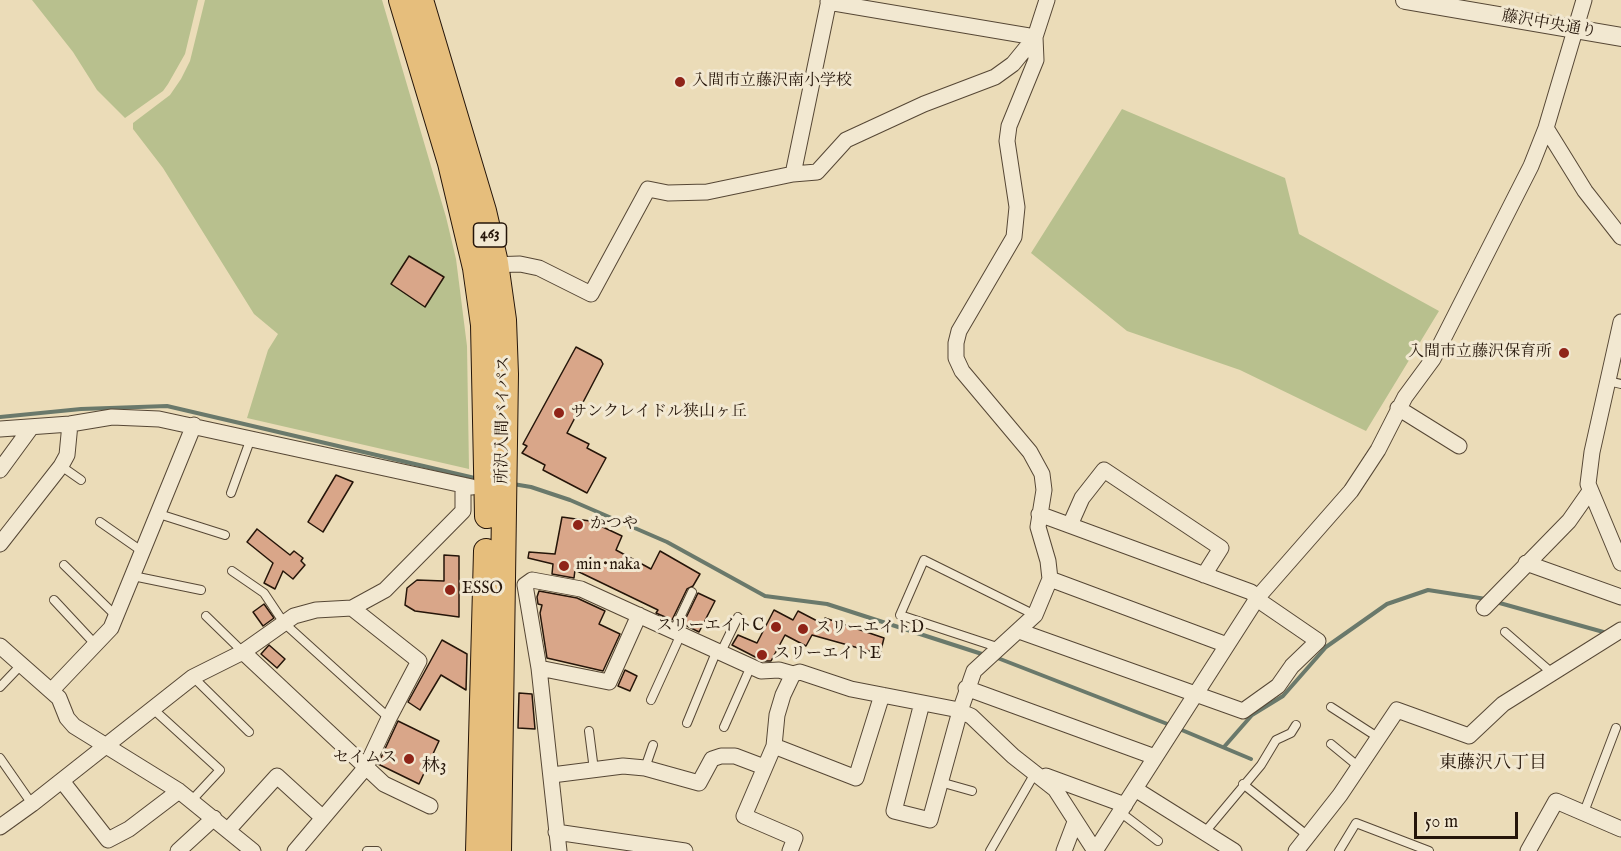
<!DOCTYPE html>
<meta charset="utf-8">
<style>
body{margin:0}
#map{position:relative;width:1621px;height:851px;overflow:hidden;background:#ebdcb8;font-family:"IM FELL English",serif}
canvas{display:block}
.scale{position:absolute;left:1414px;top:812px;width:104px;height:27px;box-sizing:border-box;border:3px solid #251509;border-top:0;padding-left:8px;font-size:18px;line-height:21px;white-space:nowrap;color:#251509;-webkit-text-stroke:4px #f2e8d1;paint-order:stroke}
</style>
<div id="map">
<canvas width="1621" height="851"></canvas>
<div class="scale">50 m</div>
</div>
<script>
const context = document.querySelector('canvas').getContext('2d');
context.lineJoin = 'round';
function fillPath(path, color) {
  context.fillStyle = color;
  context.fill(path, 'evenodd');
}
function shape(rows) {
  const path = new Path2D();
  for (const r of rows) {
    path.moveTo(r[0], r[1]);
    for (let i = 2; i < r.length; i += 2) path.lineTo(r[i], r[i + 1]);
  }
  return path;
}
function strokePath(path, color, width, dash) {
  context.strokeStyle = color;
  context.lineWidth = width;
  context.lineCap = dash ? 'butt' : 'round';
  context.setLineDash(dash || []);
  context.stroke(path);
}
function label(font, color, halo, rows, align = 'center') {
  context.font = font + ' "IM FELL English","Noto Serif JP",serif';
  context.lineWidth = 6;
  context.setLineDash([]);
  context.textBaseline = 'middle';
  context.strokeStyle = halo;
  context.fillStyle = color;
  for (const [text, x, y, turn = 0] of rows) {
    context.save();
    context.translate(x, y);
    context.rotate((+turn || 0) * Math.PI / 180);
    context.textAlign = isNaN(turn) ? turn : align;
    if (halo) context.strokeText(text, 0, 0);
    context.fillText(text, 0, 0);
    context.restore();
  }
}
fillPath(shape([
 [32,0,198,0,185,54,168,84,163,91,125,118,97,90,73,52],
 [205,0,382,0,446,217,456,259,467,346,469,469,247,418,268,350,278,334,254,314,163,168,133,129,133,123,170,95,181,79,190,61],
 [1122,109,1285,178,1299,234,1439,311,1366,431,1240,370,1127,331,1031,253]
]), '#b8c08e');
strokePath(shape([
 [0,417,81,409,167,406,479,479],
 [513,484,531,487,570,500,667,542,765,596,827,604,985,655],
 [1496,602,1607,633],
 [995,657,1170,725],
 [1177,728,1251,759],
 [1224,747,1252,715,1283,696,1326,647,1387,604,1428,590,1486,599]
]), '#6a796b', 4);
const building = shape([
 [409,256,444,277,425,307,391,284,409,256],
 [576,347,601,360,603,364,567,433,589,444,587,448,606,458,587,493,543,470,545,465,522,453,527,446,523,444,576,347],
 [336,475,353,482,323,532,308,522,336,475],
 [562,517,590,521,622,536,616,550,651,569,660,551,700,574,693,586,687,589,672,620,656,613,658,610,575,570,574,578,552,574,553,564,528,558,529,552,555,554,562,517],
 [257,529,290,555,294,551,303,558,301,561,305,565,293,579,283,571,275,589,264,583,273,563,247,542,257,529],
 [444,555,459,556,459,617,415,611,405,605,407,588,417,580,444,581,444,555],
 [539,591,577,598,605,611,599,624,620,634,603,671,547,658,540,613,542,605,538,604,537,597,539,591],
 [698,593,715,601,699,632,683,624,698,593],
 [264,604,274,618,263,626,253,612,264,604],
 [774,610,793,620,798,611,823,624,825,618,884,638,880,654,812,635,806,646,785,635,771,661,763,661,732,645,738,635,757,643,774,610],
 [442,640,467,654,466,690,441,675,420,710,408,702,442,640],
 [269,645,285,659,277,668,261,654,269,645],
 [625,670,637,676,630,691,618,686,625,670],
 [519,693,532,694,535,729,518,728,519,693],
 [398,721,439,741,419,784,378,764,398,721]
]);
fillPath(building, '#d9a689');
strokePath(building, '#251509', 1.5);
const service = shape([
 [1608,381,1621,384],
 [61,466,81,480],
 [231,493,251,438],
 [159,514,225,535],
 [100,522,143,552],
 [64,565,116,616],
 [232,571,264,593,284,623,389,718],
 [133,576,201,590],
 [54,600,95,644],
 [206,616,243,652],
 [674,630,692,592],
 [1505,632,1552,673],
 [1000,648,900,615,924,560,1035,615],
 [721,652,738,617],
 [193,677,249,732],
 [0,687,21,665],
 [651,700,681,634],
 [1331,707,1379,738],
 [153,709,220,770,192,800],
 [687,723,717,650],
 [724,727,751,666],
 [589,731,594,770],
 [1331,744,1359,767],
 [0,758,32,804],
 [645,768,653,745],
 [940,782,972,791],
 [1243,784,1308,836],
 [1120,812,1158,841],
 [1584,812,1616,728],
 [1205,832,1261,765,1276,740,1291,733,1296,725],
 [367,851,377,851],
 [990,851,1035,773],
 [1339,851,1356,823,1429,851]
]);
const minor = shape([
 [1546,128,1585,191,1621,237],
 [793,174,817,172,846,140,924,104,995,77,1013,64,1035,37,828,2],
 [490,265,520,264,539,268,591,294,648,189,668,193,707,192,793,174,829,0],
 [1621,322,1592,452,1588,484,1621,563],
 [1398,408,1459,446],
 [0,429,70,424,112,417,159,419,472,487],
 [0,470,30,429],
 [1070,525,1082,498,1104,470,1221,548,1204,575],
 [0,544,61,466,67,455,70,424],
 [1526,563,1621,597],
 [1050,579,1227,645],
 [1484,608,1569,521,1590,491],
 [1019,631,1243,711,1278,686,1292,666,1318,641,1264,604,1251,592,1039,514],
 [0,646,59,698,67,718,74,726,179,791,253,851],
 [243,652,384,784,430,806],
 [539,668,609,682,639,615],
 [966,688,1155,757],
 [51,691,111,628,194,425],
 [922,703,894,811,930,820,960,711,974,671,1035,615,1050,579,1048,561,1038,527,1044,490,1042,474,1030,452,962,371,956,358,956,343,959,331,1014,237,1017,207,1007,141,1009,126,1036,60,1035,37,1047,0],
 [774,746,856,778,882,695],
 [552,775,623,766,645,768,699,783,712,759,721,756,735,756,764,767],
 [1046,776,1125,805],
 [62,781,108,840,129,829,179,791],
 [1135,789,1234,851],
 [0,827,32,804,193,677,243,652,294,616,316,610,352,608,385,590,463,511,463,485],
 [228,830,277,776,323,818],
 [556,832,685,851],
 [178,851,214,818],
 [295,851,366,767,389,718,419,661,352,608],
 [559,851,539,668,525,585,532,580,581,589,761,671,779,670,793,674],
 [790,851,795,838,744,816,774,746,777,715,783,695,793,674,800,672,851,689,954,709,971,716,1013,756,1055,789,1095,851,1258,597,1351,491,1378,450,1405,397,1433,359,1531,166,1546,128,1584,0],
 [1064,851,1075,822],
 [1296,851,1340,795,1397,710,1469,736,1503,704,1621,630],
 [1528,851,1556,801,1621,829]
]);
const tertiary = shape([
 [1405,0,1621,37]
]);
const trunk = shape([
 [401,0,450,163,475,268,483,325,487,516],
 [421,0,484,211,496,263,504,320,506,374,499,851],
 [478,851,486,551]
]);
strokePath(service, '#564735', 10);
strokePath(minor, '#564735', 17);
strokePath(tertiary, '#564735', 20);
strokePath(trunk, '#251509', 26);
strokePath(service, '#f2e8d1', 8);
strokePath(minor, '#f2e8d1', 15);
strokePath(tertiary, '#f2e8d1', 18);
strokePath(trunk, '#e6be7c', 24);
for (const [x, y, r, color] of [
 [680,82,6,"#8f2418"],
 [1564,353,6,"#8f2418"],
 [559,413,6,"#8f2418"],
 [578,525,6,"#8f2418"],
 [564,566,6,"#8f2418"],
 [450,590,6,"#8f2418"],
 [776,627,6,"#8f2418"],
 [803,629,6,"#8f2418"],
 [762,655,6,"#8f2418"],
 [409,759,6,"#8f2418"]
]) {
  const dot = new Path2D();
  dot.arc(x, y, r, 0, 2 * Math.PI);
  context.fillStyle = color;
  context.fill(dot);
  strokePath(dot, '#f2e8d1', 2);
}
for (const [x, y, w] of [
 [490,235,33]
]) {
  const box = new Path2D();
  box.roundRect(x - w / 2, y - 12, w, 24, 4.5);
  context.fillStyle = '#f2e8d1';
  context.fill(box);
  strokePath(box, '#251509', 1.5);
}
label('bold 15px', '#251509', null, [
 ["463",490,235]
]);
label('16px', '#251509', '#f2e8d1', [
 ["藤沢中央通り",1549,25,10],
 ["所沢入間バイパス",504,420,-89]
]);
label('16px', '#251509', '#f2e8d1', [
 ["入間市立藤沢南小学校",692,82],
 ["入間市立藤沢保育所",1552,353,"right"],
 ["サンクレイドル狭山ヶ丘",571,413],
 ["かつや",590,525],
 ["min･naka",576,566],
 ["ESSO",462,590],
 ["スリーエイトC",764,627,"right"],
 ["スリーエイトD",815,629],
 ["スリーエイトE",774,655],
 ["セイムス",397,759,"right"]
], 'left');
label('18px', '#251509', '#f2e8d1', [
 ["東藤沢八丁目",1493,764],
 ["林3",434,767]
]);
</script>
